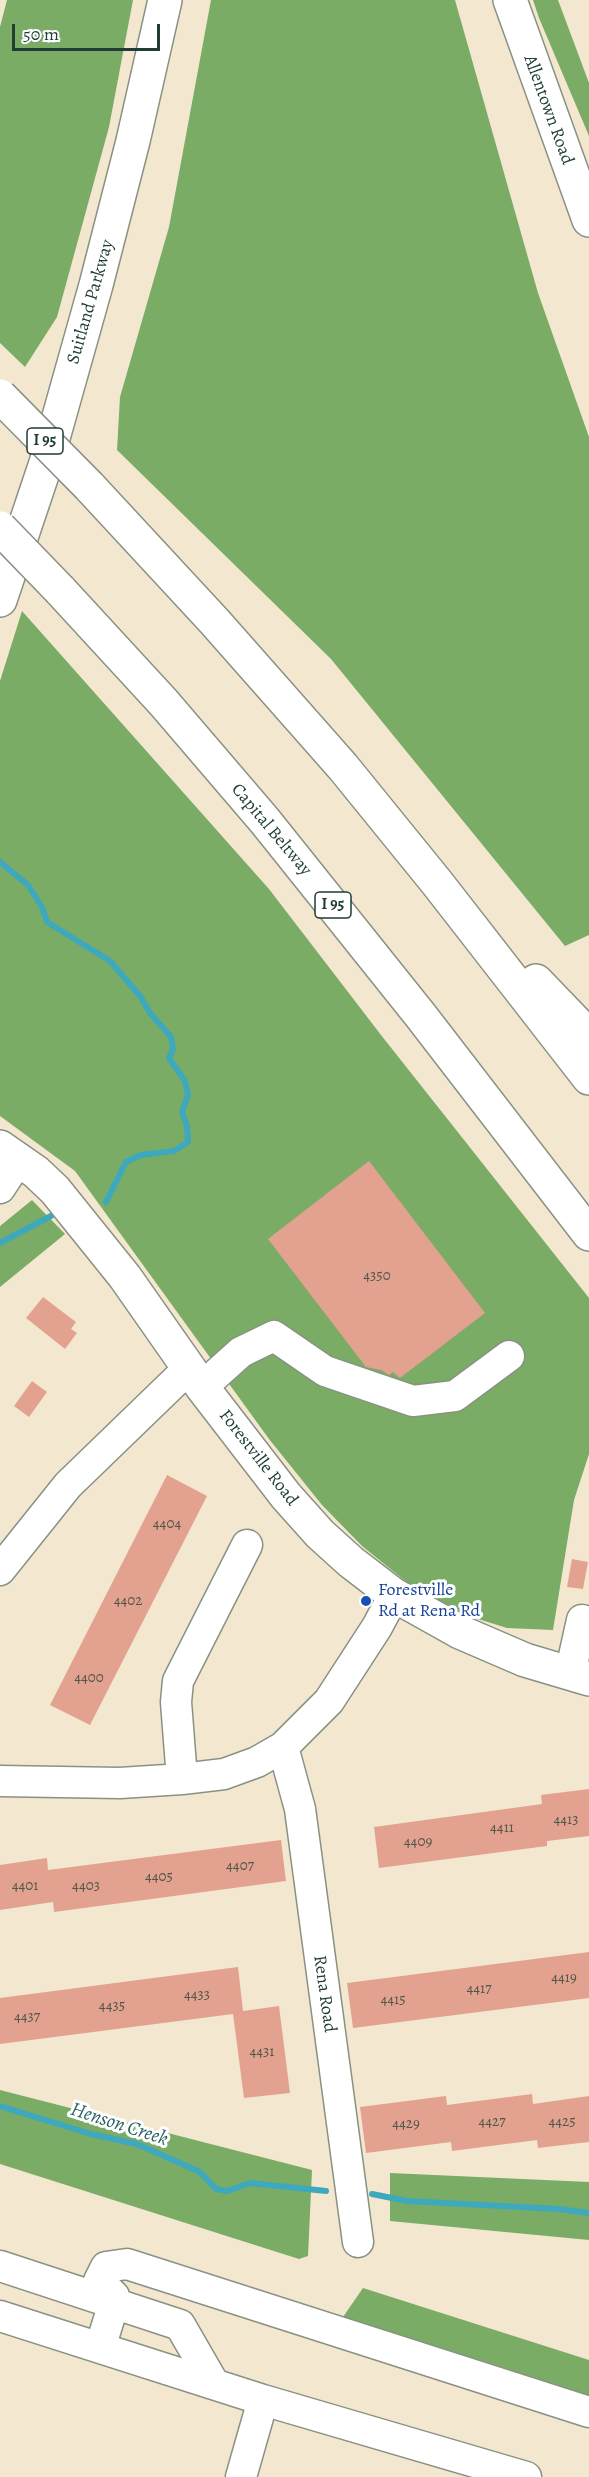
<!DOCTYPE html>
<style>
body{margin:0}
#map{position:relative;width:589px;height:2477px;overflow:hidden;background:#f3e7d0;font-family:Alegreya,serif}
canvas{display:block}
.scale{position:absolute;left:12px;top:24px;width:148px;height:27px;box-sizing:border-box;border:3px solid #1f3d34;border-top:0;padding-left:8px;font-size:18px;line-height:21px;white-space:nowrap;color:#1f3d34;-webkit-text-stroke:4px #fff;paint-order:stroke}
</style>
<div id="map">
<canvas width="589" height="2477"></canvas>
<div class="scale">50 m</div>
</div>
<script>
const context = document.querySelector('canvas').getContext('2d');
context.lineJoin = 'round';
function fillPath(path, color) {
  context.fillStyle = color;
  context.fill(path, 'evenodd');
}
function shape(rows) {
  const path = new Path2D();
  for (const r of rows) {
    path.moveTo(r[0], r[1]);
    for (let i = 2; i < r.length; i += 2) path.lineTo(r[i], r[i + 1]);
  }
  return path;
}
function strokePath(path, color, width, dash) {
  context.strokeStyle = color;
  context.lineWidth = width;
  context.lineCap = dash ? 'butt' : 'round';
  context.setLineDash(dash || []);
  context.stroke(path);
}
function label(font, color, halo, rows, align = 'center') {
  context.font = font + ' Alegreya,serif';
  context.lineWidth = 6;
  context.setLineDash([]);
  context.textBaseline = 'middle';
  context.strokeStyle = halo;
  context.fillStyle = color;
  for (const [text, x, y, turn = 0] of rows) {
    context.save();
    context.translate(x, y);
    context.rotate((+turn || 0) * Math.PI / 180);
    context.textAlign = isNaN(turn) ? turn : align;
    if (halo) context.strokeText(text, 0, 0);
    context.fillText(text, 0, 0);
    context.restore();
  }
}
fillPath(shape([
 [7,0,133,0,109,127,57,317,25,367,0,343,0,27],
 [211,0,455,0,538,293,589,437,589,935,565,946,331,659,117,450,120,397,169,227],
 [533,0,558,0,589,83,589,136,539,18],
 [22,611,269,889,381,1035,589,1298,589,1454,574,1500,553,1630,507,1628,462,1614,409,1584,362,1546,322,1505,269,1439,75,1171,0,1116,0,681],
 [32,1200,65,1234,0,1287,0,1226],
 [0,2090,312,2170,308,2256,299,2259,0,2164],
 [390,2173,589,2182,589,2240,390,2221],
 [363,2288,589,2360,589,2397,343,2317]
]), '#7aac66');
strokePath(shape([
 [0,862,28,885,42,907,47,922,110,961,140,996,150,1013,171,1037,173,1049,169,1058,185,1081,188,1095,182,1112,187,1126,188,1142,174,1151,141,1155,126,1162,106,1202],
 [0,1243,51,1216],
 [0,2106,91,2134,137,2144,200,2172,216,2189,227,2191,250,2183,326,2191],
 [372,2194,407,2201,559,2209,589,2213]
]), '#3ea8bd', 6);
fillPath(shape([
 [369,1161,485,1313,400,1378,393,1372,389,1375,381,1370,366,1367,268,1239],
 [43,1297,76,1322,71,1329,77,1333,65,1349,26,1318],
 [32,1381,47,1392,29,1417,14,1406],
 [167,1475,207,1496,90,1725,50,1705],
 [572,1559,588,1562,583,1589,567,1587],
 [589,1789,589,1836,547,1841,547,1846,379,1868,374,1827,542,1804,541,1795],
 [281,1840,286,1881,54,1912,53,1902,0,1910,0,1865,47,1858,48,1870],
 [589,1952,589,1998,353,2028,347,1983],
 [238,1967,243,2011,279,2006,290,2093,244,2098,233,2014,0,2044,0,1998],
 [532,2094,533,2104,589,2096,589,2142,538,2148,537,2140,452,2151,451,2142,366,2153,360,2107,446,2096,447,2105]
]), '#e3a28f');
const minor = shape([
 [0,1188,19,1159],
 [202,1387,241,1352,274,1336,325,1371,413,1401,455,1396,509,1356],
 [0,1570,68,1485,189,1368],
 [570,1674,582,1620,589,1622],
 [283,1747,300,1809,358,2242],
 [182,1779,176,1702,178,1681,247,1545],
 [0,1781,120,1783,182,1779,224,1774,257,1762,283,1747,329,1701,377,1627,394,1595],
 [0,2266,180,2325,214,2384],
 [0,2316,263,2400,526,2477],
 [100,2348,114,2303,114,2296,99,2281,106,2267,127,2264,589,2412],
 [241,2477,263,2400]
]);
const major = shape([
 [510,0,589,220],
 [0,1147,36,1172,55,1190,125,1277,202,1387,286,1496,320,1534,351,1562,394,1595,460,1632,525,1660,589,1679]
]);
const highway = shape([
 [89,486,215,622,343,767,438,884,589,1078],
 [60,590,164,703,265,821,421,1016,589,1234],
 [0,600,46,463,96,285,133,141,165,0],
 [536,981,589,1036]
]);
strokePath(minor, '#899282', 33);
strokePath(major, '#899282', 36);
strokePath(highway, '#899282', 36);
strokePath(minor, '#fff', 30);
strokePath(major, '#fff', 33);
strokePath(highway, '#fff', 33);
const highwayBridge = shape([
 [0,396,89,486],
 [0,528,60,590]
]);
strokePath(highwayBridge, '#899282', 36, []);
strokePath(highwayBridge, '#fff', 33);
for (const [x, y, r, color] of [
 [366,1601,6,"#1a4fb4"]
]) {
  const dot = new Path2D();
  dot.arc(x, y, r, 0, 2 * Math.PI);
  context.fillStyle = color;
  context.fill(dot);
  strokePath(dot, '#fff', 2);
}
label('15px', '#50564b', null, [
 ["4350",377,1276],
 ["4404",167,1524],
 ["4402",128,1601],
 ["4400",89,1678],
 ["4413",566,1820],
 ["4411",502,1828],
 ["4409",418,1842],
 ["4407",240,1866],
 ["4405",159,1877],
 ["4401",25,1886],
 ["4403",86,1886],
 ["4419",564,1978],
 ["4417",479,1989],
 ["4433",197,1995],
 ["4415",393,2000],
 ["4435",112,2006],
 ["4437",27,2017],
 ["4431",262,2052],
 ["4427",492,2122],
 ["4425",562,2122],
 ["4429",406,2124]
]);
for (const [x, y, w] of [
 [45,441,36],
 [333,905,36]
]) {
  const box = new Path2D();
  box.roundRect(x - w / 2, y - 13, w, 26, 4.5);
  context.fillStyle = '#fff';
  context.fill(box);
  strokePath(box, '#1f3d34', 1.5);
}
label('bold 16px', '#1f3d34', null, [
 ["I 95",45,441],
 ["I 95",333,905]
]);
label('18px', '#1f3d34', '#fff', [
 ["Allentown Road",548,110,70],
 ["Suitland Parkway",91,302,-74],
 ["Capital Beltway",271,830,50],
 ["Forestville Road",258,1458,52],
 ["Rena Road",324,1994,82]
]);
label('18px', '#164399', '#fff', [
 ["Forestville",378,1591],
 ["Rd at Rena Rd",378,1612]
], 'left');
label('italic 20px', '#2a6264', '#fff', [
 ["Henson Creek",119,2125,18]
]);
</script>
